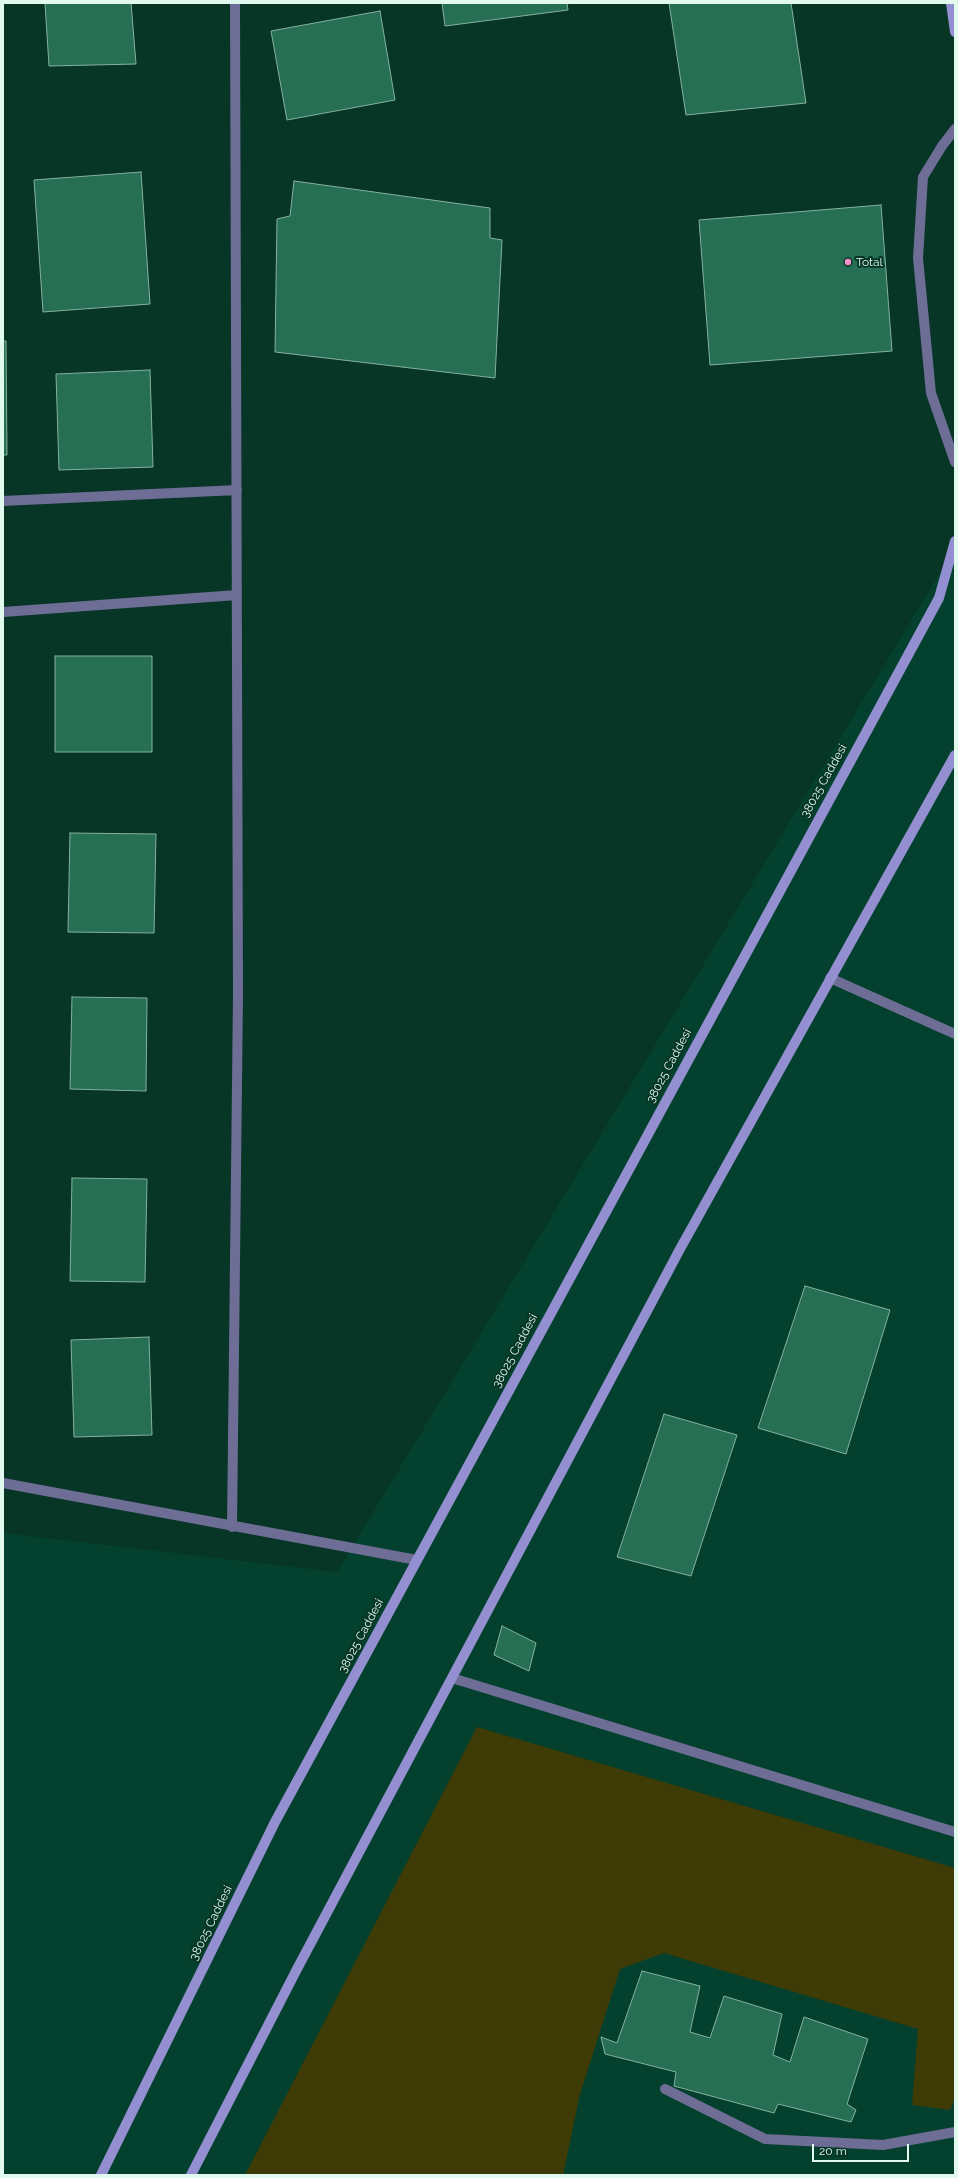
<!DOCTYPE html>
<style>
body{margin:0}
#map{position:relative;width:958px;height:2178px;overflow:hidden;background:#073627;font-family:Raleway,sans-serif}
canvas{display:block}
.frame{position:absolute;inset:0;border:4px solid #e2f9ee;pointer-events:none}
.scale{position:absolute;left:812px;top:2144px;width:97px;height:18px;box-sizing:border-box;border:2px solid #e2f9ee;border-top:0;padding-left:5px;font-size:12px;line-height:14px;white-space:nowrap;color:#e2f9ee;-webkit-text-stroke:3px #073627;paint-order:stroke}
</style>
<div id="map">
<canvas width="958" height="2178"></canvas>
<div class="frame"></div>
<div class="scale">20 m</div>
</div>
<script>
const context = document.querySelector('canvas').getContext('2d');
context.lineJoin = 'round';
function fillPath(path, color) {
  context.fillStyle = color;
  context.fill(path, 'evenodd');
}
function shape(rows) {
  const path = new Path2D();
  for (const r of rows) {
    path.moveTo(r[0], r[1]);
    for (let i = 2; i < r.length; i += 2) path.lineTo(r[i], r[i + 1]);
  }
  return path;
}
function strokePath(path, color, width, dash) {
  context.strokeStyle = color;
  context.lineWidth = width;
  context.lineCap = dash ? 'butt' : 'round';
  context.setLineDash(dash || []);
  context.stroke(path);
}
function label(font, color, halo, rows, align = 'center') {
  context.font = font + ' Raleway,sans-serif';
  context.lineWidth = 4;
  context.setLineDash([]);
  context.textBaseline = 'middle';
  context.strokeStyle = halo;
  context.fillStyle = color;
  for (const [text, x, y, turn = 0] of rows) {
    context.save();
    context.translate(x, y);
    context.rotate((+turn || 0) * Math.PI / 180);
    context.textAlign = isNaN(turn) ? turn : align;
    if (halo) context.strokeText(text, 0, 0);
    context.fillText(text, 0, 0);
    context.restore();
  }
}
fillPath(shape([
 [953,551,955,551,955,2175,3,2175,3,1533,337,1572]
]), '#03402d');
fillPath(shape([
 [477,1727,955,1868,955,2098,950,2110,912,2105,918,2029,664,1953,620,1969,580,2094,563,2175,245,2175]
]), '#3f3b06');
const building = shape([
 [45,3,131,3,136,64,49,66,45,3],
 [442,3,567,3,568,10,445,26,442,3],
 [669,3,791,3,806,103,686,115,669,3],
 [380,11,395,100,287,120,271,31,380,11],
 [141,172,150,304,43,312,34,180,141,172],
 [294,181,490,208,490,238,502,240,495,378,275,352,277,219,290,216,294,181],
 [881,205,892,351,710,365,699,220,881,205],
 [3,341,6,341,7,455,3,455,3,341],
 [150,370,153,467,59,470,56,374,150,370],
 [55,656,152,656,152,752,55,752,55,656],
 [70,833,156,834,154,933,68,932,70,833],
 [72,997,147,998,146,1091,70,1089,72,997],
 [72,1178,147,1179,145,1282,70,1281,72,1178],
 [805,1286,890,1310,846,1454,758,1428,805,1286],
 [149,1337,152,1435,74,1437,71,1340,149,1337],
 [664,1414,737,1435,691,1576,617,1557,664,1414],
 [502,1626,536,1643,529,1671,494,1655,502,1626],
 [642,1971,700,1986,690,2032,710,2038,724,1996,782,2014,773,2055,790,2062,804,2017,868,2039,847,2104,856,2110,851,2122,778,2104,774,2113,674,2086,676,2072,605,2054,601,2037,617,2043,642,1971]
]);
fillPath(building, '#266e54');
strokePath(building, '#85b29e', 1);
strokePath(shape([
 [955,129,942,146,923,177,918,258,931,393,955,462],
 [830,978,955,1034],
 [665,2089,765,2139,883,2145,955,2132]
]), '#6e6d95', 10);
strokePath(shape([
 [3,501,237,490],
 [3,612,237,595],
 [3,1483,417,1560],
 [232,1527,238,994,235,3],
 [452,1678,955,1832]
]), '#6e6d95', 10);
strokePath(shape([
 [951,3,955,32],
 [101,2175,275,1822,939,598,955,541],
 [191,2175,297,1969,680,1249,955,755]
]), '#938fd0', 10);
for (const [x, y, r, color] of [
 [848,262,4,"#f890cb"]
]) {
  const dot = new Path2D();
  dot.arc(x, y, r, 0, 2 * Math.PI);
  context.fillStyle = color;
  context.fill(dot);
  strokePath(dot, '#073627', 1.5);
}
label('12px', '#e2f9ee', '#073627', [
 ["Total",856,262]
], 'left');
label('12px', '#e2f9ee', '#073627', [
 ["38025 Caddesi",824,781,-61],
 ["38025 Caddesi",669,1066,-62],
 ["38025 Caddesi",515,1351,-62],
 ["38025 Caddesi",361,1636,-62],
 ["38025 Caddesi",211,1923,-64]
]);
</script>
